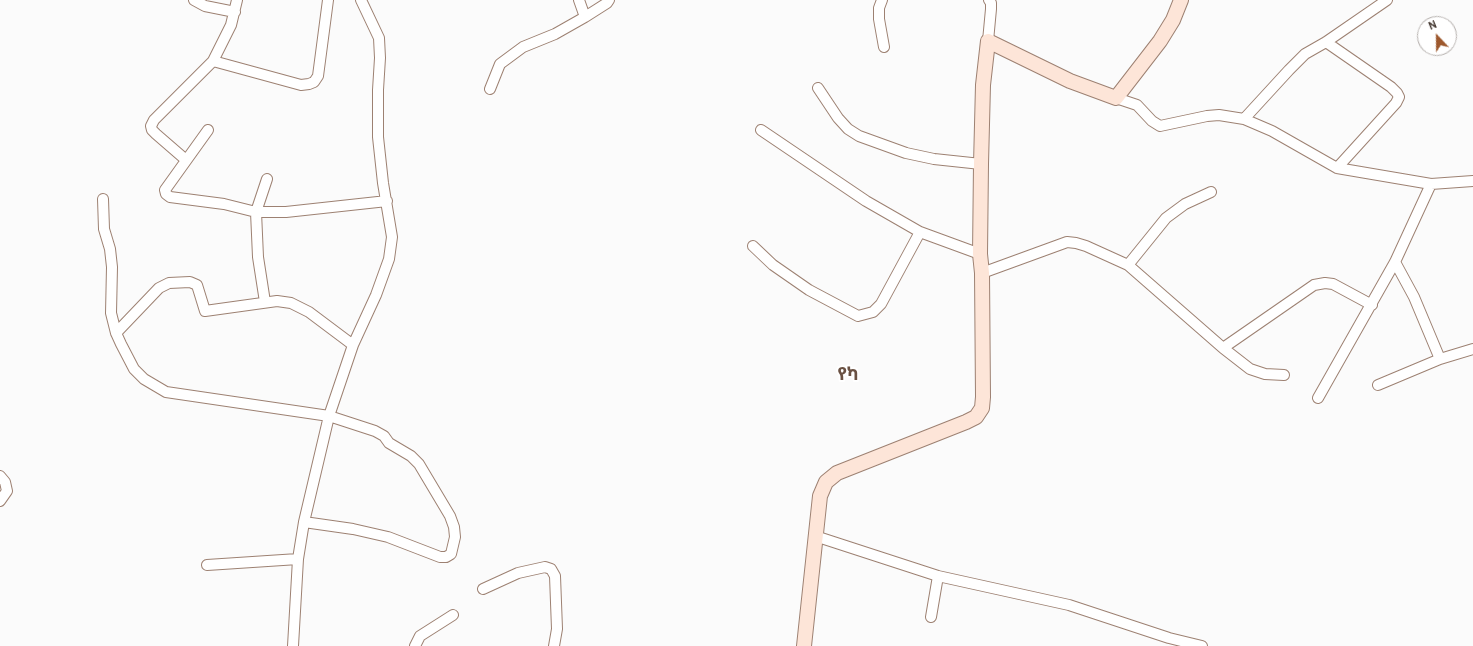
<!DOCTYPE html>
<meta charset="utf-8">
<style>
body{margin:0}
#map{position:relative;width:1473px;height:646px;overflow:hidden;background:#fbfbfb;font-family:Overpass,sans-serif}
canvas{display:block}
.north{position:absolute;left:1417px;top:16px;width:40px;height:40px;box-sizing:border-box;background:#fff;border:1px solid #b5b0ad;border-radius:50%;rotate:338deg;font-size:11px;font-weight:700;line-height:16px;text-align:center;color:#453932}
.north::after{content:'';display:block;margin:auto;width:14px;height:18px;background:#9d582d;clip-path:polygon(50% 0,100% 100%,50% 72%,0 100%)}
</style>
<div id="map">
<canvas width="1473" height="646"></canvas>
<div class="north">N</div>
</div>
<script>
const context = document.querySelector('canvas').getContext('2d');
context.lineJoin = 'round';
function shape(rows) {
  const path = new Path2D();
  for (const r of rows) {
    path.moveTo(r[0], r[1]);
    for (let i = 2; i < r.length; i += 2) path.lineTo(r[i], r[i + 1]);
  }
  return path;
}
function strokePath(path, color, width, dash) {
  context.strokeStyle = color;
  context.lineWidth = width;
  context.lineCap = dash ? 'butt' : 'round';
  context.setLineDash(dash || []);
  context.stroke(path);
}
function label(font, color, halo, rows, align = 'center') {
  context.font = font + ' Overpass,"Noto Sans Ethiopic",sans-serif';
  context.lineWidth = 4;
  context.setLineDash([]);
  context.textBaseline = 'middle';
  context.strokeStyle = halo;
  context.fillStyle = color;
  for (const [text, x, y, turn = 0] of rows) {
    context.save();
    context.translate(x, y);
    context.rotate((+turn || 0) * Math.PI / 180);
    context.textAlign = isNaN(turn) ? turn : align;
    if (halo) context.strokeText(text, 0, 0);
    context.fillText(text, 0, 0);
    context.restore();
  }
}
const street = shape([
 [194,0,205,6,235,12],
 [579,0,585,17],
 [882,0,879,8,879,19,884,47],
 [988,41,991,9,991,3,989,0],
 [1326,42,1391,87,1397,93,1399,97,1396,103,1337,168],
 [213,61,301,85,309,84,314,82,318,76,328,0],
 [818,88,838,118,848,129,859,136,906,153,934,159,981,164],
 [490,89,500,64,523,47,555,34,585,17,607,3,609,0],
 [1116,98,1137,105,1152,121,1160,126,1207,116,1219,115,1244,119,1272,131,1337,168,1431,184,1473,181],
 [1244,119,1289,70,1305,54,1326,42,1387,0],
 [208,130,165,190,166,194,170,197,224,204,256,212,258,257,265,302],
 [761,130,866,201,920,232],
 [186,160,156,134,152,130,151,126,154,120,213,61,231,25,237,0],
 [267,179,256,212,286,212,387,201],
 [103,199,104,229,110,249,112,267,111,313,116,333,121,344,134,369,144,379,166,392,329,416,375,431,384,436,389,443,411,456,419,464,450,516,454,527,455,537,451,554,446,557,440,557,388,537,353,529,304,522],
 [753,246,773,265,809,290,858,316,873,312,881,304,920,232,980,254],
 [1395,262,1414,297,1440,359],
 [1128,265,1223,348,1314,285,1325,283,1333,284,1372,305],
 [982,273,1067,242,1076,243,1086,246,1128,265,1166,218,1185,204,1211,192],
 [116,333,159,288,169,283,190,282,197,285,205,311,277,301,291,303,309,312,353,345],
 [1223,348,1250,369,1265,374,1284,375],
 [1378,385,1440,359,1473,349],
 [1318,398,1395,262,1431,184],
 [0,476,5,482,7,491,0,501],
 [815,536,938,576,1069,605,1169,638,1202,646],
 [207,565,298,559],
 [483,589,518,573,545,567,551,569,555,576,557,629,554,646],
 [931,617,938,576],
 [293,646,298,559,304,522,329,416,353,345,376,295,389,259,392,237,383,183,378,137,378,90,380,58,379,38,361,0],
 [415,646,420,636,453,615]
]);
const secondary = shape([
 [804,646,820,496,826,482,837,473,966,422,976,417,982,408,983,397,982,273,980,254,981,164,983,85,988,41,1070,81,1116,98,1160,41,1173,20,1181,0]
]);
strokePath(street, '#9d8172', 12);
strokePath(secondary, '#9d8172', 16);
strokePath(street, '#fff', 10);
strokePath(secondary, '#fde5d8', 14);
label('bold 18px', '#6a5143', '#fff', [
 ["የካ",848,376]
]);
</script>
